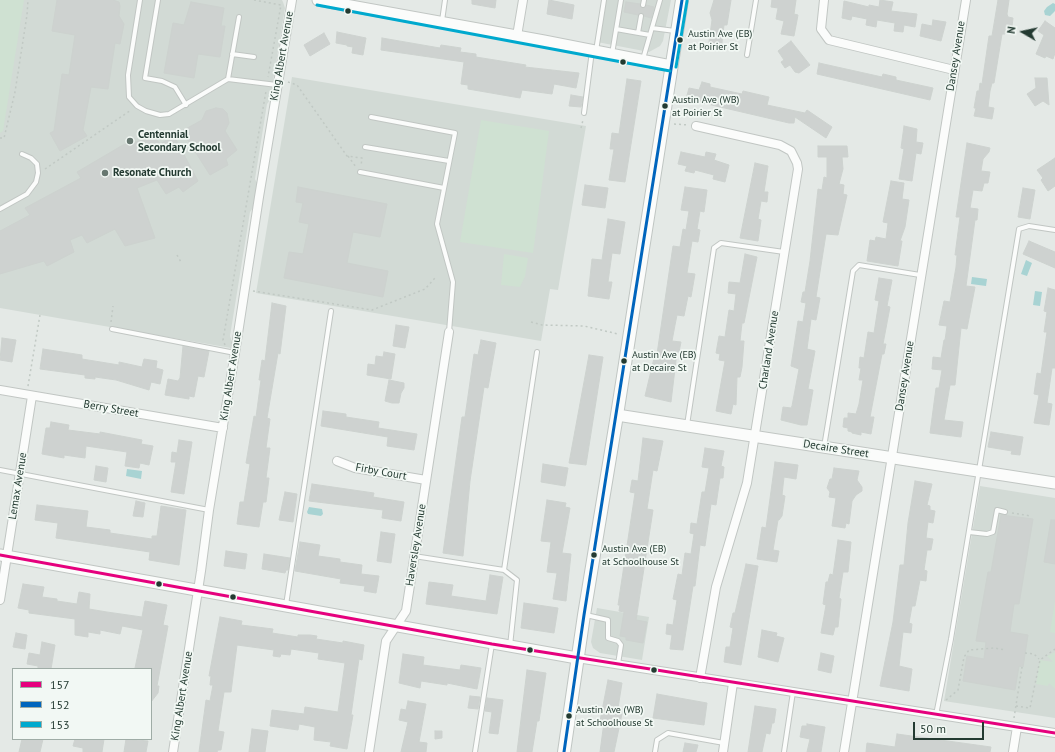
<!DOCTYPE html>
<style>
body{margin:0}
#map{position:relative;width:1055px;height:752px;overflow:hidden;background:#e4e9e6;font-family:"PT Sans",sans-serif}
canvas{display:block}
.legend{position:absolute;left:12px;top:668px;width:140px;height:72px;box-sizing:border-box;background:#f2f8f4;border:1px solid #9faca6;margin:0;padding:5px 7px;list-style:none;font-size:12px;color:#233a31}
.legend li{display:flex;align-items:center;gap:8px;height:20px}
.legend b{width:20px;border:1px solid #9faca6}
.north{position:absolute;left:1003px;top:12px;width:40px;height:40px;-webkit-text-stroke:3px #f2f8f4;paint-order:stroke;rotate:279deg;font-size:11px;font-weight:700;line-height:16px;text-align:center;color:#233a31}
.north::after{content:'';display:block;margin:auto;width:14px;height:18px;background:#233a31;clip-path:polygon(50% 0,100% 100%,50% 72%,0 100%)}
.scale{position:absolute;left:913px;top:722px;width:71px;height:18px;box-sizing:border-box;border:2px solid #233a31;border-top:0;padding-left:5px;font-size:12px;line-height:14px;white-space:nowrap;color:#233a31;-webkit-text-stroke:3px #f2f8f4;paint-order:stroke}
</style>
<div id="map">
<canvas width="1055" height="752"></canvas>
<ul class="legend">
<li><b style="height:5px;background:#e5007d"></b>157</li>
<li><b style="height:5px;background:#0065bd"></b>152</li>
<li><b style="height:5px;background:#00a9ce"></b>153</li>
</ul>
<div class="north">N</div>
<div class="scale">50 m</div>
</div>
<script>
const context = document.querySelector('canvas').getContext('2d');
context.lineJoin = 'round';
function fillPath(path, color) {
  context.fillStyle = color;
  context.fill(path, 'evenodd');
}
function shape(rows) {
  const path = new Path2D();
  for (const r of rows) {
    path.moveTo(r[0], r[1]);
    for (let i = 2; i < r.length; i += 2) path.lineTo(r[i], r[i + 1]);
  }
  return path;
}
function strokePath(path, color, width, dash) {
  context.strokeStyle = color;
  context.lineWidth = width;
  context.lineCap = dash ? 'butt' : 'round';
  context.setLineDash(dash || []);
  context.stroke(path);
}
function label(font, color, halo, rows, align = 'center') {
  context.font = font + ' "PT Sans",sans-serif';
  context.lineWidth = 3.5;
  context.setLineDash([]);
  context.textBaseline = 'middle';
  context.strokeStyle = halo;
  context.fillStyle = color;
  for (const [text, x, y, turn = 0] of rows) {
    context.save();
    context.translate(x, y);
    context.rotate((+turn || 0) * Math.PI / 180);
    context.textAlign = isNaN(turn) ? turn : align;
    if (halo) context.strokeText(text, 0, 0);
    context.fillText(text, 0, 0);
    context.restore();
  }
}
fillPath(shape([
 [0,0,282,0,283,2,285,8,270,100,267,104,255,179,257,183,253,208,250,212,230,336,232,342,231,348,0,308],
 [604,0,671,0,663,41,660,46,649,52,597,42],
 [292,77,586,126,558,290,550,289,541,341,256,293],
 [980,486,1055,498,1055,718,944,701],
 [597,608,649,617,642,660,600,653,593,648,591,642]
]), '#d2dad5');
fillPath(shape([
 [0,0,24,0,3,131,0,133],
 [481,120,549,131,533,253,460,242],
 [504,254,528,258,525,276,520,287,501,285],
 [1055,601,1055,633,1050,632],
 [1055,652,1055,689,1049,683,1048,686,1036,684,1040,660,1053,662,1047,656]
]), '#cfe1d2');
fillPath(shape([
 [1053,3,1055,4,1055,11,1050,16,1045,15,1044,11,1047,7],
 [1026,260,1032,263,1027,276,1021,274],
 [972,277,987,279,986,286,971,284],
 [1035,291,1042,292,1040,306,1033,305],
 [127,469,142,471,141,479,126,476],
 [309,507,322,509,323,514,321,516,308,514,307,512]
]), '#a8d3d3');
const building = shape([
 [57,0,113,0,119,2,120,6,119,16,124,24,120,44,115,43,108,89,91,87,83,130,87,136,60,151,50,133,54,131,62,74,69,75,75,35,52,31,57,0],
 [472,0,496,0,495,8,472,4,472,0],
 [549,0,574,5,572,19,547,14,549,0],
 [714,0,731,0,727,25,724,25,721,51,708,49,712,20,710,13,714,0],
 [772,0,796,0,794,14,798,15,794,36,781,34,784,21,776,19,778,8,771,7,772,0],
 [880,0,893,2,891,11,917,14,915,27,904,25,903,32,894,31,895,23,877,20,876,27,866,25,867,19,852,16,851,20,842,18,844,1,869,7,869,5,879,7,880,0],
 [998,0,1009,0,1007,14,1008,17,1013,18,1012,27,1006,26,1005,34,1002,34,994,83,992,83,990,91,988,107,994,108,992,119,974,116,976,108,974,108,977,91,979,91,980,83,982,84,989,36,992,36,998,0],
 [191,2,224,8,221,26,225,26,220,57,198,54,194,78,164,73,173,23,184,25,191,2],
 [626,2,640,4,643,8,646,5,654,7,651,18,644,16,642,13,638,15,624,12,626,2],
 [933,20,946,22,941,41,920,36,922,24,932,26,933,20],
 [1045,21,1055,28,1055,53,1053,59,1046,56,1045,58,1036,54,1044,35,1038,31,1045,21],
 [337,32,366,38,363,55,352,53,353,47,347,46,347,45,336,43,337,32],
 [324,33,330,44,310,56,304,45,324,33],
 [382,38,440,48,441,45,461,48,460,52,476,54,476,57,526,65,525,67,579,73,576,88,554,84,552,94,522,90,520,98,468,89,468,85,461,84,464,62,381,50,382,38],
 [791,41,810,65,799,73,795,72,790,65,785,68,781,62,784,60,778,51,791,41],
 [819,63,882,77,883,74,896,77,896,80,933,88,930,100,817,74,819,63],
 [1035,78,1047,78,1049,105,1043,101,1035,106,1027,94,1036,88,1035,78],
 [627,79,641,81,625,182,609,180,614,149,610,149,612,133,619,134,627,79],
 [702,82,710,84,710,87,742,94,743,91,769,97,767,105,805,113,807,110,832,127,826,138,795,117,794,123,789,123,686,99,689,88,699,90,702,82],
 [571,95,583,97,581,107,569,106,571,95],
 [216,108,223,109,227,113,229,123,225,131,237,150,226,159,228,165,210,175,182,131,202,120,206,111,216,108],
 [904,126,917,129,916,142,923,143,921,154,916,153,912,181,899,179,904,149,901,148,904,126],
 [174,136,198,181,183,192,179,187,166,194,157,180,137,188,155,238,125,246,115,229,87,243,82,235,70,240,74,252,47,266,44,261,0,274,0,231,30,215,25,208,81,178,77,172,123,145,155,137,160,144,174,136],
 [967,143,990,148,989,152,983,159,981,171,990,172,988,183,984,183,982,191,973,190,970,208,978,209,977,220,975,220,966,286,975,287,967,329,961,328,955,385,950,385,944,420,963,422,961,437,930,433,936,388,939,388,942,370,932,369,933,357,941,358,944,340,945,340,947,326,939,325,944,301,950,302,956,267,957,255,955,255,960,217,956,217,967,143],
 [818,146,847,146,848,157,842,157,843,169,839,184,844,185,843,194,847,195,838,235,826,234,816,297,820,298,816,320,811,319,807,349,815,351,808,389,813,390,807,425,801,425,781,420,783,407,791,408,792,406,799,369,791,366,798,321,803,322,806,303,801,302,803,292,805,292,810,261,818,189,822,190,824,177,827,178,827,157,818,157,818,146],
 [681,152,705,157,706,152,716,154,714,160,729,165,725,182,713,179,714,175,695,170,694,173,685,171,687,166,678,164,681,152],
 [1055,158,1055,186,1048,191,1041,180,1043,178,1037,170,1055,158],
 [755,163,768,166,764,192,768,192,767,202,761,201,758,219,761,220,758,241,740,238,755,163],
 [891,181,904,183,902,199,909,200,905,227,900,241,902,241,898,266,867,261,870,240,875,241,876,237,886,239,888,223,883,222,891,181],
 [585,185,608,188,605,208,582,205,585,185],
 [298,187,387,204,380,237,353,232,347,263,388,271,383,297,284,278,289,252,303,254,309,224,299,222,303,203,296,202,298,187],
 [685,187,707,190,704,212,700,211,697,229,700,230,698,242,692,241,687,273,695,274,691,297,688,296,684,316,677,315,675,325,672,341,681,342,679,352,677,352,671,402,645,396,655,354,657,354,673,246,680,247,683,229,686,230,689,211,681,210,685,187],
 [1023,188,1035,190,1030,219,1018,217,1023,188],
 [608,219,625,222,620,254,612,253,608,282,612,282,609,299,588,296,592,259,602,260,608,219],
 [1029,241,1055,252,1055,268,1023,254,1029,241],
 [745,254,757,257,744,323,742,323,740,341,744,341,742,367,740,377,737,377,736,405,733,404,731,414,716,411,725,361,719,360,720,354,716,353,719,336,725,337,729,310,734,311,736,294,728,293,729,282,740,283,745,254],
 [879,278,892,280,887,306,890,307,883,344,886,344,884,354,882,354,870,417,874,417,871,434,861,432,861,435,852,433,852,432,848,431,848,428,843,427,844,418,848,418,848,413,856,414,859,404,863,380,859,380,861,368,859,368,860,357,864,358,868,332,874,333,879,301,875,300,879,278],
 [1048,288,1055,290,1055,368,1052,368,1047,403,1052,404,1049,425,1034,423,1039,395,1034,394,1037,373,1041,374,1047,332,1044,332,1047,312,1044,311,1048,288],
 [272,303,286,306,280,354,278,353,267,418,270,419,266,448,270,448,266,478,269,478,266,502,263,502,259,527,237,524,240,502,244,502,250,464,246,463,254,416,256,417,261,380,259,380,262,360,265,361,272,303],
 [396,325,409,327,405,348,393,346,396,325],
 [2,338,16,340,12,362,0,360,2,338],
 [481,340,496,343,488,388,484,387,470,481,463,556,443,553,462,417,465,417,474,354,478,355,481,340],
 [183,346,209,351,204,377,198,376,194,397,189,396,189,399,165,395,168,379,178,381,180,378,183,346],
 [43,349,82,355,82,359,119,365,119,362,142,367,144,359,157,361,156,368,163,370,160,384,151,382,149,390,116,380,95,377,95,379,85,378,85,375,40,369,43,349],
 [384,352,395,354,391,379,367,375,368,364,375,365,376,356,383,357,384,352],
 [589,355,603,357,586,465,569,463,589,355],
 [389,380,404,383,404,388,401,393,399,403,392,403,385,401,389,380],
 [323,411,346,414,346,417,379,422,378,428,417,434,414,450,387,446,388,437,321,426,323,411],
 [51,422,69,425,68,430,100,434,100,432,142,440,141,444,153,446,149,465,140,463,139,468,125,466,127,452,86,446,85,458,64,455,64,458,42,454,46,428,50,428,51,422],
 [991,432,1023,437,1020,455,1011,454,1012,451,988,447,991,432],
 [643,438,663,441,657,471,653,470,647,509,653,510,636,620,647,622,643,643,626,640,626,637,620,636,624,612,619,611,620,605,618,605,635,493,630,492,632,480,638,481,643,438],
 [179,440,192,442,184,494,171,492,176,462,171,462,172,452,177,453,179,440],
 [705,448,724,451,721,466,724,467,723,478,720,478,716,505,711,504,705,546,700,545,695,586,693,586,683,650,670,649,672,635,666,634,667,624,673,625,677,600,673,599,678,574,682,575,685,553,691,554,694,534,690,533,691,523,697,524,702,492,705,492,709,468,702,467,705,448],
 [775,462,798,465,796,479,784,477,782,495,785,496,782,516,779,520,778,520,773,550,779,551,777,562,757,559,762,527,766,528,775,462],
 [543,464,568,468,565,486,541,482,543,464],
 [96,466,108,468,106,482,94,480,96,466],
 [834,468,859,471,857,480,862,487,862,491,856,495,852,501,849,524,846,523,845,528,832,526,836,498,829,497,830,492,827,488,830,479,832,479,834,468],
 [915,481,932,484,927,505,930,506,930,510,935,511,933,523,928,522,926,538,933,539,931,550,927,550,924,570,927,571,926,581,920,580,915,606,912,606,909,623,912,624,911,633,903,632,899,666,912,669,909,691,880,686,893,622,900,565,904,565,908,523,915,481],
 [312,484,374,493,373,497,404,502,401,521,382,518,383,510,309,501,312,484],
 [285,492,297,494,293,522,279,520,285,492],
 [547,500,566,503,565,507,570,508,562,553,571,554,566,601,553,599,557,573,547,572,551,542,541,541,547,500],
 [136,501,145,503,143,517,133,516,136,501],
 [37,505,88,511,86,527,110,530,110,533,152,539,152,536,157,536,161,506,186,510,179,565,149,560,150,552,56,538,58,523,35,520,37,505],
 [1001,515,1033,519,1019,604,1014,604,1010,632,1028,635,1023,667,1019,666,1015,690,963,681,967,656,984,659,986,642,976,641,988,572,991,572,1001,515],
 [1051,520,1055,520,1055,564,1044,562,1051,520],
 [381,532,395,534,391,563,377,561,381,532],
 [838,540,851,542,848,572,843,572,839,598,841,599,838,627,835,627,833,635,821,633,826,605,823,604,826,582,828,582,830,574,833,575,838,540],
 [300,542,320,545,318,556,340,559,340,562,362,565,361,574,379,576,376,593,364,591,365,586,340,583,341,579,295,571,300,542],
 [226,551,247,554,245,569,224,566,226,551],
 [264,554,290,558,288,570,286,570,285,573,262,569,264,554],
 [746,564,758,566,741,665,724,662,726,647,730,647,733,628,730,627,733,613,735,613,746,564],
 [490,575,503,577,497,614,426,604,429,582,453,585,451,596,486,601,490,575],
 [23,584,44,587,42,597,57,599,57,601,77,604,79,592,90,594,89,609,107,612,142,617,145,601,167,605,163,625,168,626,157,686,159,686,158,693,151,702,151,669,135,668,143,630,122,626,120,634,100,630,100,634,88,632,88,637,75,635,75,619,29,613,29,610,18,608,23,584],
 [524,603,558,608,554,633,521,628,524,603],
 [220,617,242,621,241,625,273,629,272,633,298,637,298,635,310,635,317,636,316,639,343,643,343,641,364,645,362,660,359,659,351,715,353,715,347,749,330,746,331,742,314,740,315,727,299,724,298,730,270,726,272,710,304,714,305,707,338,712,345,663,318,659,319,653,291,649,290,655,281,654,280,657,273,656,274,650,237,645,231,692,224,692,218,731,224,732,221,750,218,750,217,752,199,752,206,700,210,701,213,685,210,685,211,676,209,676,220,617],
 [762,630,777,633,776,636,784,638,778,662,758,657,762,630],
 [16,633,27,635,25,649,13,647,16,633],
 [42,642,55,645,51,669,38,669,38,666,27,664,29,653,40,655,42,642],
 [821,653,834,656,831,673,818,670,821,653],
 [403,654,424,657,423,665,460,670,461,665,481,668,477,689,447,683,447,685,421,681,420,688,399,683,403,654],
 [527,670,546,673,539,721,537,721,532,752,517,752,527,670],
 [608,680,622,683,618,708,623,709,614,752,600,752,604,722,600,721,608,680],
 [657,694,707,703,704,725,653,718,657,694],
 [470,696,480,697,478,709,468,708,470,696],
 [487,698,503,700,498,734,489,733,492,712,485,711,487,698],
 [408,701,426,704,419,742,427,743,426,752,401,752,408,722,399,720,401,709,406,710,408,701],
 [755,706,776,709,774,723,772,723,770,734,766,733,762,752,748,752,755,706],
 [807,724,825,727,821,752,807,752,810,739,800,737,802,726,807,726,807,724],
 [252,729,268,731,265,752,249,752,252,729],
 [435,731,442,731,442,738,435,739,435,731],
 [897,734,991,747,990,752,866,752,867,743,895,747,897,734],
 [22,739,43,739,40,752,19,752,22,739],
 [75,739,104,739,102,752,83,752,83,748,73,746,75,739],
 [126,739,148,741,146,752,124,752,126,739],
 [685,743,698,745,696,752,683,752,685,743]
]);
fillPath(building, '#ced2d0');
strokePath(building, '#cdd2cf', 1);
const service = shape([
 [140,0,128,75,129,97,137,106,146,111,160,115,169,114,228,79,277,85],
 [158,0,145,78,162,81,175,87,186,105],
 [643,5,644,0],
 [442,21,445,0],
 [652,28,675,31],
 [616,29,650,35],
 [638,33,641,16],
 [596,51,604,0],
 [232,54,254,57],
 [612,54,621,0],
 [747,55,756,0],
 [643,59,660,0],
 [228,79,239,17],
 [584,113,592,51],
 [371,117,455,133,437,224,453,282,449,332],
 [365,147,449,161],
 [360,172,444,188],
 [0,209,27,194,36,182,38,173,37,164,31,158,22,154],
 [112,329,235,353],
 [687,425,714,248,721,243,784,252],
 [824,447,853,271,859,265,920,275],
 [0,470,209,510],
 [969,532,987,534,993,532,997,510,1005,512],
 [414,556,504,570,517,580,510,646],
 [504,570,537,352],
 [286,605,331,311],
 [586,615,608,620,608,638,618,641,621,645,618,664],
 [936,715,951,639,1019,229,1029,226,1055,230],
 [475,752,492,644],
 [655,752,657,740,668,733,724,743],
 [784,752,793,692]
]);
const minor = shape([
 [824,0,821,29,829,40,954,70],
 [517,36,523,0],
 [696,126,780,145,791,151,797,163,798,169,747,483,716,587,700,678],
 [0,390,223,428],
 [337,461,355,468,426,480],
 [0,600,32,396],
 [577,658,1055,733],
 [173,752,201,571,209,510,235,353,259,197,292,0],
 [369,752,386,641,406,611,449,332],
 [723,752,733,683],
 [844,752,966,0],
 [1013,752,1017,727]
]);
const tertiary = shape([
 [318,0,544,41,671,66],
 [617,415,1055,483],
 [0,555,577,658]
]);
const secondary = shape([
 [564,752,584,615,617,415,682,0]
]);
strokePath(service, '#c1c6c3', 6);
strokePath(minor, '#c1c6c3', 10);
strokePath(tertiary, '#c1c6c3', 13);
strokePath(secondary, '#c0c6c3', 14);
strokePath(shape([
 [254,0,281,5,268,77],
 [288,82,297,85,347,156,362,158,361,166],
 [674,124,688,125],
 [581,128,583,120],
 [0,138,4,138,15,92,27,15,28,0],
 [348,156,356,167],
 [45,169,131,110],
 [177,255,181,262],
 [253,291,372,310,425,289,435,278],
 [111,322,113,306],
 [531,322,542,325,584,326,618,334],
 [225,345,223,340,266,91],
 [28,386,40,315],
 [1012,513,1031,516],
 [1025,653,1034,654,1039,659],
 [946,700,958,690,964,657,969,650,994,648,1006,650],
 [1016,706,1030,708,1040,660,1055,649],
 [1014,718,1022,667]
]), '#c1c9c4', 1.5, [2, 3]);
strokePath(service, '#fbfcfb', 4);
strokePath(minor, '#fbfcfb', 8);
strokePath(tertiary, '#fbfcfb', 11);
strokePath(secondary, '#fbfcfb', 12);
strokePath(shape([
 [0,555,492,644,1055,733]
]), '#e5007d', 3);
strokePath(shape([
 [564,752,584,615,682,0]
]), '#0065bd', 3);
strokePath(shape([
 [317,5,670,71],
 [676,67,687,1]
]), '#00a9ce', 3);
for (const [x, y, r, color] of [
 [348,11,3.5,"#233a31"],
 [680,40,3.5,"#233a31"],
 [623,62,3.5,"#233a31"],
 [665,106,3.5,"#233a31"],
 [130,141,4,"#677770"],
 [105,173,4,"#677770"],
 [624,361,3.5,"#233a31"],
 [594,555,3.5,"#233a31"],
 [159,584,3.5,"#233a31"],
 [233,597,3.5,"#233a31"],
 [530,650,3.5,"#233a31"],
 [654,670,3.5,"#233a31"],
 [569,716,3.5,"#233a31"]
]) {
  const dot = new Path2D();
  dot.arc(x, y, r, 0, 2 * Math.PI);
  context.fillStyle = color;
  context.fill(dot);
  strokePath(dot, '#f2f8f4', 1.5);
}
label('10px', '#233a31', '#f2f8f4', [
 ["Austin Ave (EB)",688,34],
 ["at Poirier St",688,47],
 ["Austin Ave (WB)",672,100],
 ["at Poirier St",672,113],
 ["Austin Ave (EB)",632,355],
 ["at Decaire St",632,368],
 ["Austin Ave (EB)",602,549],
 ["at Schoolhouse St",602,562],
 ["Austin Ave (WB)",576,710],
 ["at Schoolhouse St",576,723]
], 'left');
label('11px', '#233a31', '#f2f8f4', [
 ["King Albert Avenue",282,56,-80],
 ["Dansey Avenue",956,56,-81],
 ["Charland Avenue",769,350,-81],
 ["King Albert Avenue",231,376,-81],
 ["Dansey Avenue",905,376,-81],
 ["Berry Street",111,409,10],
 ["Decaire Street",836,449,9],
 ["Firby Court",381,472,10],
 ["Lemax Avenue",18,486,-81],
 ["Haversley Avenue",416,545,-81],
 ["King Albert Avenue",182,696,-81]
]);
label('bold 11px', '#233a31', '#f2f8f4', [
 ["Centennial",138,135],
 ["Secondary School",138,148],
 ["Resonate Church",113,173]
], 'left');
</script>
